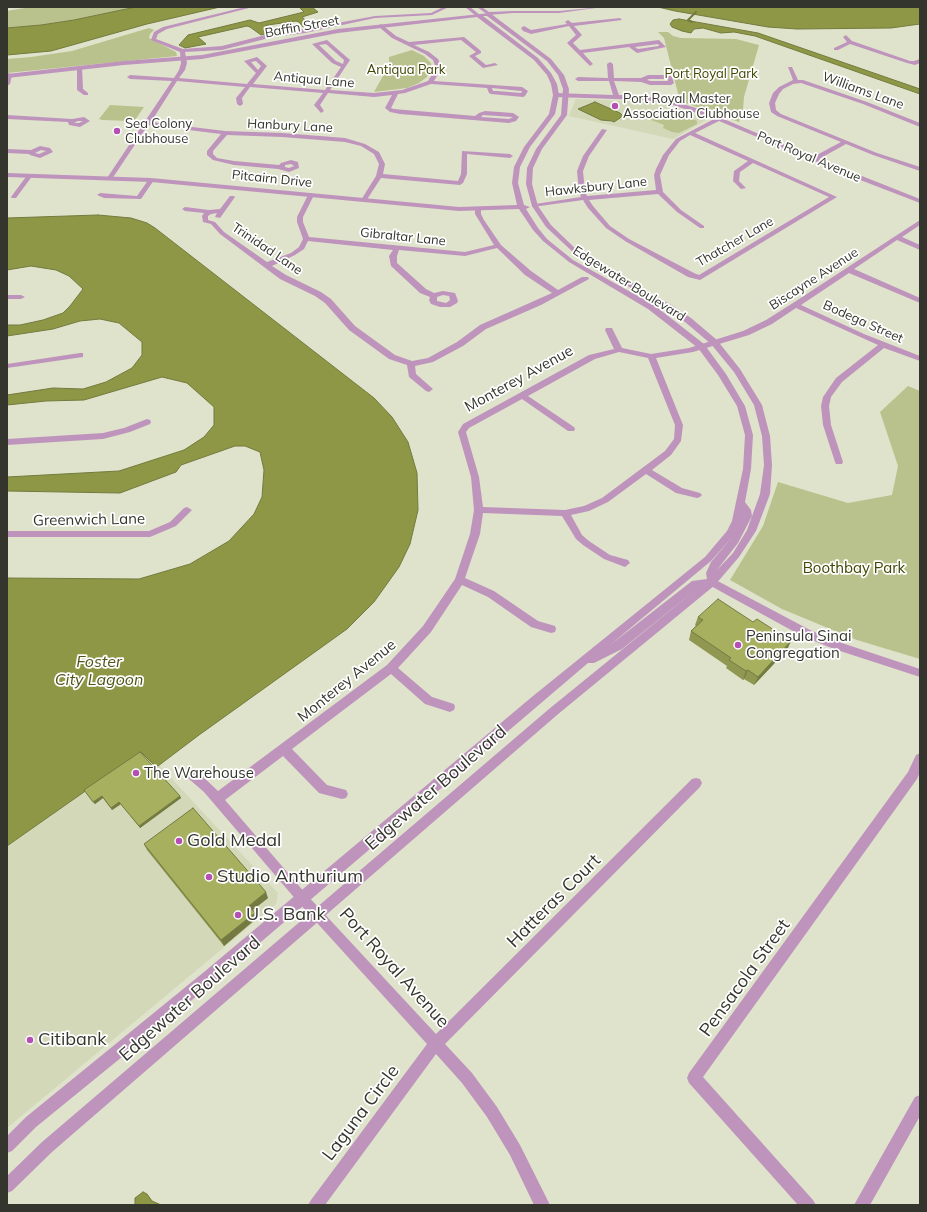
<!DOCTYPE html>
<style>
body{margin:0}
#map{position:relative;width:927px;height:1212px;overflow:hidden;background:#dfe3cb;font-family:Mulish,sans-serif}
canvas{display:block}
.frame{position:absolute;inset:0;border:8px solid #34352c;pointer-events:none}
</style>
<div id="map">
<canvas width="927" height="1212"></canvas>
<div class="frame"></div>
</div>
<script>
const context = document.querySelector('canvas').getContext('2d');
context.lineJoin = 'round';
function fillPath(path, color) {
  context.fillStyle = color;
  context.fill(path, 'evenodd');
}
function shape(rows) {
  const path = new Path2D();
  for (const r of rows) {
    path.moveTo(r[0], r[1]);
    for (let i = 2; i < r.length; i += 2) path.lineTo(r[i], r[i + 1]);
  }
  return path;
}
function strokePath(path, color, width, dash) {
  context.strokeStyle = color;
  context.lineWidth = width;
  context.lineCap = dash ? 'butt' : 'round';
  context.setLineDash(dash || []);
  context.stroke(path);
}
function label(font, color, halo, rows, align = 'center') {
  context.font = font + ' Mulish,sans-serif';
  context.lineWidth = 3.5;
  context.setLineDash([]);
  context.textBaseline = 'middle';
  context.strokeStyle = halo;
  context.fillStyle = color;
  for (const [text, x, y, turn = 0] of rows) {
    context.save();
    context.translate(x, y);
    context.rotate((+turn || 0) * Math.PI / 180);
    context.textAlign = isNaN(turn) ? turn : align;
    if (halo) context.strokeText(text, 0, 0);
    context.fillText(text, 0, 0);
    context.restore();
  }
}
fillPath(shape([
 [576,99,650,102,682,109,708,119,673,139,569,116],
 [141,752,154,765,159,765,278,893,276,904,7,1128,7,846]
]), '#d3d8b9');
fillPath(shape([
 [30,7,136,7,80,19,41,25,7,28,7,11],
 [149,28,154,30,150,34,149,38,176,52,177,56,7,73,7,59,31,57,72,51],
 [658,32,668,32,673,36,681,38,736,39,759,45,744,97,743,110,739,122,680,101,666,46,664,38],
 [412,50,424,56,431,63,432,70,427,77,419,83,407,88,374,92,389,65,389,57],
 [110,105,144,107,135,120,132,121,102,120,99,119],
 [672,110,684,113,685,116,697,121,697,124,679,133,672,132,663,128,664,125,651,120],
 [908,386,920,391,920,659,857,640,782,609,730,580,763,526,778,482,848,503,892,495,898,466,880,412]
]), '#b9c18c');
const water = shape([
 [136,7,220,7,147,24,51,51,7,55,7,28,41,25,74,20,136,7],
 [300,7,312,7,318,12,302,17,313,27,304,28,299,22,296,21,268,25,265,26,268,33,261,35,250,27,247,26,198,37,206,44,185,48,179,45,188,35,250,20,259,23,304,12,300,8,300,7],
 [658,7,920,7,920,24,891,28,797,29,768,27,675,11,658,7],
 [679,19,758,33,920,89,920,94,755,36,734,32,721,33,703,28,694,29,691,33,682,31,672,27,670,24,673,20,679,19],
 [595,102,620,113,623,116,614,122,612,121,601,120,578,109,595,102],
 [98,215,131,218,147,223,155,228,374,398,392,417,408,442,417,473,418,510,410,544,399,567,374,602,347,629,199,735,158,766,154,765,141,752,7,846,7,578,139,579,190,564,229,541,254,514,262,497,264,470,260,452,245,446,235,446,181,465,176,472,120,493,7,491,7,477,119,471,184,450,204,437,214,425,214,407,187,383,162,377,84,400,46,401,7,405,7,395,53,388,83,389,106,382,132,368,142,355,142,342,119,323,100,319,80,321,53,329,7,336,7,325,20,325,43,320,63,313,70,306,83,289,69,276,56,270,31,266,7,270,7,218,98,215],
 [143,1192,147,1194,152,1201,161,1205,135,1205,135,1198,143,1192]
]);
fillPath(water, '#8e9746');
strokePath(water, '#737a3e', 1);
strokePath(shape([
 [692,22,688,20,696,12]
]), '#737a3e', 2);
fillPath(shape([
 [245,7,253,7,167,29,158,34,156,39,183,49,222,46,273,33,305,29,375,16,431,13,443,7,449,7,432,15,375,18,305,33,273,37,222,50,185,52,187,63,185,70,179,78,247,84,256,73,244,61,257,57,267,66,253,84,325,90,341,67,332,63,312,44,327,40,350,60,330,90,374,93,402,90,428,81,436,68,433,60,425,54,392,38,379,27,378,26,381,24,396,36,409,42,464,37,481,51,481,53,475,56,486,65,495,63,498,65,483,68,469,56,476,52,461,40,414,45,429,52,438,59,442,68,434,81,522,87,528,91,525,96,523,97,491,94,489,93,487,88,431,84,405,93,398,94,391,108,394,109,475,116,479,113,485,111,513,113,519,117,516,121,509,123,400,114,390,112,385,108,392,95,374,97,328,93,320,105,324,111,321,113,314,105,323,93,250,87,242,98,243,104,240,106,237,104,236,98,245,87,177,81,151,122,225,131,282,133,345,138,365,144,379,152,385,164,383,174,458,181,461,174,462,151,510,154,513,156,510,158,467,154,467,174,463,183,460,185,381,178,366,201,364,202,361,200,376,176,379,164,374,154,361,146,345,142,282,137,227,135,213,151,213,154,217,158,234,161,279,165,281,163,291,160,298,162,299,168,289,172,278,169,234,165,213,160,207,155,207,151,221,134,148,125,112,179,108,179,107,178,172,81,130,79,127,77,130,75,174,78,179,70,181,63,180,52,151,40,154,32,163,27,245,7],
 [326,44,344,60,343,64,336,61,319,45,326,44],
 [256,61,261,66,258,70,251,62,256,61],
 [492,88,521,91,522,91,521,93,497,91,493,91,492,88],
 [483,115,512,117,513,117,509,119,481,117,483,115],
 [291,164,294,166,289,168,285,167,285,165,291,164],
 [465,7,470,7,480,15,476,16,465,7],
 [477,7,482,7,489,12,513,11,559,11,603,7,559,13,513,13,488,15,477,7],
 [620,18,622,20,574,26,582,35,573,43,580,50,659,40,666,47,637,53,629,47,583,53,593,64,590,66,567,43,576,35,569,26,531,34,523,31,521,28,524,26,531,30,567,24,565,22,568,20,572,23,620,18],
 [658,44,659,46,638,49,635,47,658,44],
 [846,35,852,41,910,61,914,61,920,59,920,63,915,65,907,63,850,44,838,50,834,50,834,48,847,42,843,37,846,35],
 [610,62,613,64,614,78,641,78,648,75,669,75,672,77,674,83,671,85,650,85,641,82,614,81,619,95,644,96,674,101,705,111,813,157,841,142,777,116,771,112,769,103,773,93,779,87,793,80,788,67,792,67,798,80,803,80,867,102,920,123,920,127,863,104,801,83,793,84,783,89,779,94,775,103,776,110,781,114,877,153,920,167,920,171,873,155,846,144,819,159,920,199,920,203,842,173,719,121,695,133,837,197,700,280,688,277,625,241,606,228,588,208,583,200,533,207,532,206,535,204,581,197,579,192,577,171,583,156,602,129,607,130,589,156,583,171,585,192,587,196,656,190,654,175,656,169,663,155,676,139,714,119,673,105,644,100,556,97,553,95,556,93,613,95,609,81,578,81,575,79,578,77,608,78,607,64,610,62],
 [649,79,667,79,668,81,651,81,647,80,649,79],
 [690,135,748,161,734,171,733,181,741,189,746,188,739,181,740,172,753,163,829,197,699,275,694,273,629,239,610,226,593,206,589,200,658,194,677,212,700,228,704,228,704,226,681,210,663,192,660,175,669,155,680,141,690,135],
 [77,66,82,67,83,89,88,93,88,95,84,95,77,90,77,66],
 [9,73,12,75,10,84,7,86,7,74,9,73],
 [7,115,72,119,84,117,90,121,80,127,69,125,68,122,7,119,7,115],
 [78,121,83,121,79,123,74,123,78,121],
 [40,146,50,148,53,152,40,158,30,155,29,154,7,153,7,149,31,150,40,146],
 [41,150,46,151,39,154,35,153,41,150],
 [28,174,33,175,16,198,12,198,11,197,28,174],
 [151,178,154,180,141,199,104,198,97,195,100,193,137,196,149,179,151,178],
 [311,193,314,195,303,217,303,222,309,237,465,252,494,245,475,214,475,209,478,207,481,209,481,214,484,220,501,245,531,271,558,290,582,277,588,277,589,279,541,305,486,329,463,346,433,362,415,366,416,374,433,389,429,392,426,391,409,377,407,365,389,359,349,330,325,303,315,296,280,279,220,234,211,224,203,222,202,216,204,213,185,211,182,209,185,207,209,210,220,209,230,196,234,196,235,197,220,218,215,217,217,213,211,214,208,216,208,220,215,222,224,232,267,262,291,253,299,247,303,239,297,222,297,217,308,195,311,193],
 [308,241,393,250,389,256,391,266,420,293,430,297,429,300,431,304,440,307,450,307,457,303,458,301,455,293,443,291,434,293,426,289,397,263,397,256,399,250,465,256,497,248,525,275,552,293,480,325,457,342,428,358,412,361,395,355,355,326,331,299,321,292,286,275,272,266,295,255,304,249,308,241],
 [443,295,449,296,450,300,446,303,437,301,437,297,443,295],
 [920,220,920,225,902,237,920,245,920,250,897,240,854,269,920,298,920,303,849,273,801,305,864,334,920,356,920,361,884,348,842,382,831,397,829,406,831,425,843,462,842,464,836,464,835,462,823,425,821,406,823,397,836,378,878,345,796,308,772,324,749,335,693,352,656,358,683,425,681,441,671,455,652,470,682,488,700,493,702,495,700,497,697,498,676,493,646,474,608,502,589,511,571,515,582,535,589,541,610,555,628,560,630,563,625,567,604,559,583,545,576,539,562,516,483,513,480,534,465,578,494,591,538,621,555,626,556,629,555,632,551,633,531,627,488,597,462,585,431,632,398,668,432,697,454,704,455,707,454,710,450,712,425,704,391,674,292,749,327,785,346,790,348,794,346,798,342,799,319,793,283,756,225,800,306,894,436,1034,692,779,696,778,700,779,702,783,700,787,445,1044,472,1073,497,1107,520,1145,550,1205,534,1205,510,1155,487,1117,462,1083,436,1054,325,1205,308,1205,311,1200,427,1044,298,902,204,792,189,779,187,775,189,771,193,770,197,771,218,791,387,665,423,626,455,579,470,534,474,510,471,477,458,432,463,424,589,355,614,349,605,330,606,328,612,328,622,348,651,354,689,348,743,331,766,320,793,303,920,220],
 [619,352,648,358,675,425,674,439,665,451,602,498,584,506,565,510,483,507,479,477,466,432,469,428,522,399,568,431,574,431,575,429,574,427,528,396,595,359,619,352],
 [7,295,21,295,25,297,21,299,7,299,7,295],
 [80,353,83,353,83,357,7,368,7,364,80,353],
 [147,419,150,420,151,422,150,424,130,432,103,439,7,445,7,439,103,433,124,428,147,419],
 [187,507,192,510,176,526,150,537,7,537,7,531,149,531,170,522,184,508,187,507],
 [712,578,810,630,842,643,920,669,920,677,834,649,802,636,709,585,707,582,709,579,712,578],
 [920,753,920,772,917,779,703,1077,813,1200,816,1205,798,1205,689,1083,687,1078,689,1073,908,772,916,755,920,753],
 [920,1095,920,1116,870,1205,854,1205,915,1097,920,1095]
]), '#be94bd');
fillPath(shape([
 [490,13,551,59,564,75,569,89,567,115,542,149,533,168,532,184,538,206,551,225,579,252,673,306,691,318,717,340,740,369,762,405,770,436,772,465,770,494,756,531,739,557,715,585,557,715,52,1152,12,1191,7,1193,7,1176,42,1142,549,709,699,587,622,649,594,663,588,663,214,982,36,1127,12,1151,7,1153,7,1136,26,1117,204,972,533,696,705,557,727,531,732,521,743,469,745,435,737,406,718,375,698,348,648,309,569,262,543,241,533,230,519,209,459,211,151,182,7,177,7,173,151,178,459,207,517,205,512,183,514,167,524,147,549,114,553,95,551,84,547,75,534,60,477,17,338,33,202,59,124,65,7,78,7,74,124,61,202,55,338,29,490,13],
 [483,16,487,16,547,61,558,75,563,89,561,115,536,149,527,168,526,184,532,206,546,227,575,254,667,310,685,322,711,344,734,372,754,405,762,436,764,465,760,494,747,530,733,553,717,570,738,543,752,516,751,510,745,502,751,469,753,435,745,406,726,374,704,344,654,305,573,260,547,239,538,228,526,209,530,207,524,205,518,183,520,167,530,147,555,114,559,95,557,84,551,73,538,58,483,16],
 [733,536,711,562,706,573,707,579,692,581,610,645,711,561,733,536]
]), '#be94bd');
fillPath(shape([
 [698,617,787,650,754,685,744,679,743,680,726,668,727,666,689,640,691,631,696,626,695,625],
 [86,792,180,796,181,798,140,828,121,804,112,810,103,798,95,804],
 [144,844,268,898,253,910,255,913,257,918,224,946,147,850]
]), '#8f9751');
fillPath(shape([
 [791,641,787,650,754,685,758,677],
 [748,670,744,679,743,680,746,671],
 [102,796,103,798,95,804,93,802],
 [180,796,181,798,140,828,139,826],
 [119,802,121,804,112,810,111,808],
 [266,892,268,898,251,911,249,906],
 [255,913,257,918,224,946,221,940]
]), '#747b42');
const building = shape([
 [718,599,753,622,757,619,791,641,758,677,748,670,746,671,729,660,731,658,691,631,703,620,698,617,718,599],
 [140,752,180,796,139,826,119,802,111,808,102,796,93,802,84,790,140,752],
 [193,808,266,892,249,906,255,913,221,940,144,844,193,808]
]);
fillPath(building, '#a6b05e');
strokePath(building, '#747b42', 1);
for (const [x, y, r, color] of [
 [615,106,4,"#b44fb4"],
 [117,131,4,"#b44fb4"],
 [738,645,4,"#b44fb4"],
 [136,773,4,"#b44fb4"],
 [179,841,4,"#b44fb4"],
 [209,877,4,"#b44fb4"],
 [238,915,4,"#b44fb4"],
 [30,1040,4,"#b44fb4"]
]) {
  const dot = new Path2D();
  dot.arc(x, y, r, 0, 2 * Math.PI);
  context.fillStyle = color;
  context.fill(dot);
  strokePath(dot, '#fff', 1.5);
}
label('13px', '#34352c', '#fff', [
 ["Baffin Street",302,27,-10],
 ["Antiqua Lane",314,80,5],
 ["Williams Lane",863,91,20],
 ["Hanbury Lane",290,126,3],
 ["Port Royal Avenue",809,157,23],
 ["Pitcairn Drive",272,179,6],
 ["Hawksbury Lane",596,187,-6],
 ["Gibraltar Lane",403,237,6],
 ["Thatcher Lane",735,242,-30],
 ["Trinidad Lane",267,249,34],
 ["Biscayne Avenue",814,279,-33],
 ["Edgewater Boulevard",629,284,32],
 ["Bodega Street",863,322,24]
]);
label('13px', '#414604', '#fff', [
 ["Antiqua Park",406,70],
 ["Port Royal Park",711,74]
]);
label('13px', '#34352c', '#fff', [
 ["Port Royal Master",623,99],
 ["Association Clubhouse",623,114],
 ["Sea Colony",125,124],
 ["Clubhouse",125,139]
], 'left');
label('15px', '#34352c', '#fff', [
 ["Monterey Avenue",519,379,-29],
 ["Greenwich Lane",89,520,-1],
 ["Monterey Avenue",347,681,-39]
]);
label('15px', '#414604', '#fff', [
 ["Boothbay Park",854,568]
]);
label('15px', '#34352c', '#fff', [
 ["Peninsula Sinai",746,636],
 ["Congregation",746,653],
 ["The Warehouse",144,773]
], 'left');
label('italic 16px', '#50561a', '#fff', [
 ["Foster",99,662],
 ["City Lagoon",99,680]
]);
label('18px', '#34352c', '#fff', [
 ["Edgewater Boulevard",436,788,-41],
 ["Hatteras Court",554,901,-45],
 ["Port Royal Avenue",394,968,48],
 ["Pensacola Street",745,978,-54],
 ["Edgewater Boulevard",190,999,-41],
 ["Laguna Circle",361,1113,-53]
]);
label('18px', '#34352c', '#fff', [
 ["Gold Medal",187,841],
 ["Studio Anthurium",217,877],
 ["U.S. Bank",246,915],
 ["Citibank",38,1040]
], 'left');
</script>
